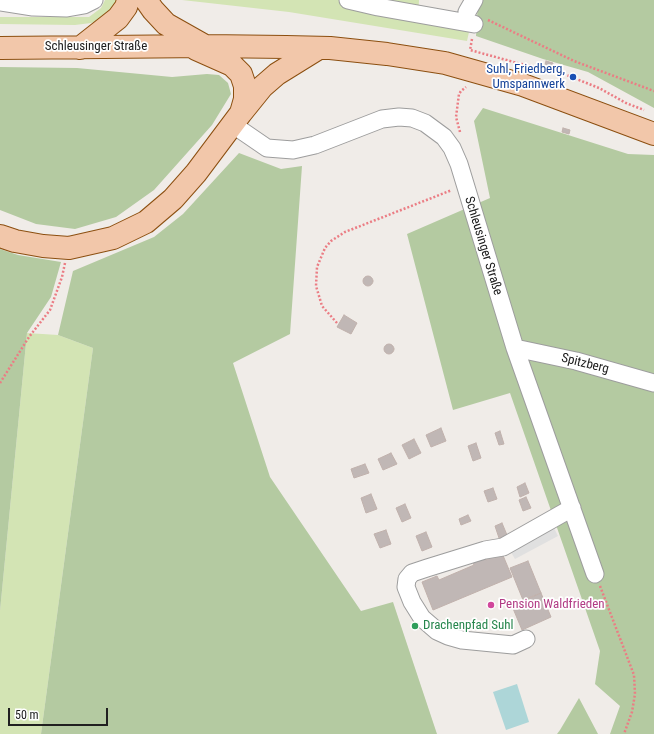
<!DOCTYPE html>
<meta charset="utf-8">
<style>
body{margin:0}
#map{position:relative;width:654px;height:734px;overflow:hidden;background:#f0ece8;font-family:"Roboto Condensed",sans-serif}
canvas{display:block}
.scale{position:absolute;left:8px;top:708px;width:100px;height:18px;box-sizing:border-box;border:2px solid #202020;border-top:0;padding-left:5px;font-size:12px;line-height:14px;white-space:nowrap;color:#202020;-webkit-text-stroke:3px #fff;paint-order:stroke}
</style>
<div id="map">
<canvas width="654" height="734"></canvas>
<div class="scale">50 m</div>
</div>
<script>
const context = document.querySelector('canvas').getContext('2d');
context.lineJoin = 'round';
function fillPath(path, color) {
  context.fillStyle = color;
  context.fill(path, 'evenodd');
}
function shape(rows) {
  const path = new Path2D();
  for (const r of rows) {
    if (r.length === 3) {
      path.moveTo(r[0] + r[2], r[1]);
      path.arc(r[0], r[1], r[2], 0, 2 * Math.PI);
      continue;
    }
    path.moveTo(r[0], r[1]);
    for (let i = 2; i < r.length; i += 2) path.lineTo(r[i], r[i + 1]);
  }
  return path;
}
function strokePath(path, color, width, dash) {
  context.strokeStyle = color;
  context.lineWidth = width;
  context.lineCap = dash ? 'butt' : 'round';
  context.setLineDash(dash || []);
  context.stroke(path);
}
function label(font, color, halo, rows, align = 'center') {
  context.font = font + ' "Roboto Condensed",sans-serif';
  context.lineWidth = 3.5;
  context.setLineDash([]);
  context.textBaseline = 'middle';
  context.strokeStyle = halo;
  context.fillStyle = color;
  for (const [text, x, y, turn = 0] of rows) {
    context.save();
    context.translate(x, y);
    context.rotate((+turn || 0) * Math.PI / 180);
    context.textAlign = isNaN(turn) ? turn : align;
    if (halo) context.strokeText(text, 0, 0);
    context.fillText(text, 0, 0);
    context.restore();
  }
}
fillPath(shape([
 [105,0,120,0,104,19,91,23,75,25,0,24,0,17,89,17,101,8],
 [182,0,419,0,418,22,469,32,467,41,289,12],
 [27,333,58,335,93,348,41,734,0,734,0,611]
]), '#d3e4b4');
fillPath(shape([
 [478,0,654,0,654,108,588,72,543,59,476,36],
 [0,67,77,68,172,77,207,74,219,75,228,83,231,94,212,125,154,190,116,217,75,229,36,224,0,210],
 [483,108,628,154,654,155,654,734,610,734,620,706,595,684,600,651,510,393,453,410,407,234,490,198,474,121],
 [239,153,281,169,302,166,290,334,233,363,270,477,361,611,393,602,437,734,41,734,93,348,58,335,73,271,154,237,183,214],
 [0,249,18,255,61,262,51,297,27,333,0,611],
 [579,698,598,734,557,734,560,730]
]), '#b4caa1');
fillPath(shape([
 [553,526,558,536,515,559,509,549]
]), '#e0e0e0');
fillPath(shape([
 [517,684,529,722,506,730,493,692]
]), '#add6d8');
const building = shape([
 [546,61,553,63,552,67,545,65,546,61],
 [563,128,570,130,569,134,562,132,563,128],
 [368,281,5],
 [344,315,357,323,351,334,337,327,344,315],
 [389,349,5],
 [441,428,446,441,431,447,426,435,441,428],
 [500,431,504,444,499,445,495,433,500,431],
 [414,439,421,453,409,459,402,445,414,439],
 [476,443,481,458,473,461,468,446,476,443],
 [391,453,397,464,383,470,378,459,391,453],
 [365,464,369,473,354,478,351,469,365,464],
 [525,483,529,493,520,497,517,487,525,483],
 [493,488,497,499,488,502,484,491,493,488],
 [371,494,377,509,366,513,361,498,371,494],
 [526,497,531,508,523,511,519,500,526,497],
 [405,504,411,518,402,522,396,508,405,504],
 [468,515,471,521,461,525,459,519,468,515],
 [502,523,507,535,499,538,495,526,502,523],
 [386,530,391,544,380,548,374,534,386,530],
 [426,532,432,547,422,551,416,536,426,532],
 [502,553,512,577,433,610,422,582,437,576,439,580,474,565,472,561,484,556,486,560,502,553],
 [528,561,541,593,523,600,510,568,528,561],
 [541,593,551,617,522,630,512,606,541,593]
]);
fillPath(building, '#c0b7b5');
strokePath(building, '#c0b1ac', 1);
const minor = shape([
 [348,0,378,7,474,24],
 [0,1,1,2,33,7,67,8,84,5,94,0],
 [467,12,474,0],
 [232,124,267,148,293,150,315,145,382,119,399,117,412,118,425,123,444,137,452,148,459,164,515,348,595,574],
 [515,348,576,361,654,383],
 [526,639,513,645,462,640,448,636,437,631,422,618,412,602,406,587,407,579,412,573,427,568,485,550,503,547,572,508]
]);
const major = shape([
 [146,0,153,10,166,24,205,46],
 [0,48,206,46,286,47,330,48,387,54,445,63,523,85,654,134],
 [80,48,118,18,126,7,128,0],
 [196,49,232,65,241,74,245,86,245,99,241,113],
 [0,236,15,241,43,246,69,248,113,238,146,222,173,199,196,173,241,113,262,87,277,74,319,48]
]);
strokePath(minor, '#9d9d9d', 19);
strokePath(major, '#8c4f10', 24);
strokePath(shape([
 [488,20,574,61,654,91],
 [472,39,470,50,521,64,554,70,599,88,626,103,644,110],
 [460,132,456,117,459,94,461,91,466,87],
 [337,323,322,306,316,286,317,267,325,248,331,241,345,232,452,190],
 [0,383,29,337,50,310,62,277,65,263],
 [600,586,634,675,635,694,632,712,624,734]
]), '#eb7d84', 2.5, [2, 2]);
strokePath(minor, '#fff', 17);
strokePath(major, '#f2c7aa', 22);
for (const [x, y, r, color] of [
 [573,77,4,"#1a4fb4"],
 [491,605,4,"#d1479c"],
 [415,626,4,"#2e9e5b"]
]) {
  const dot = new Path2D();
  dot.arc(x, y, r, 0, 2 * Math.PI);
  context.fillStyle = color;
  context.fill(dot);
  strokePath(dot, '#fff', 1.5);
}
label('13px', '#202020', '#fff', [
 ["Schleusinger Straße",96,47],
 ["Schleusinger Straße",483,246,73],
 ["Spitzberg",585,364,14]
]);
label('13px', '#164399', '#fff', [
 ["Suhl, Friedberg,",565,70],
 ["Umspannwerk",565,85]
], 'right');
label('13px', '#b23c85', '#fff', [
 ["Pension Waldfrieden",499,605]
], 'left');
label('13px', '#27864d', '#fff', [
 ["Drachenpfad Suhl",423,626]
], 'left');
</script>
